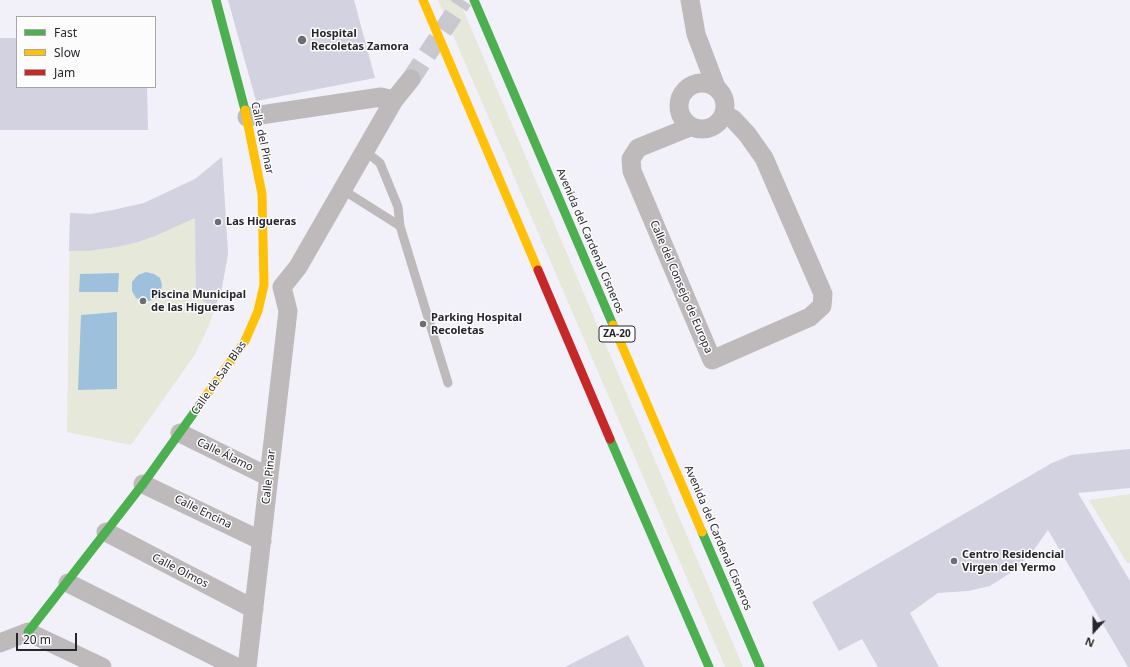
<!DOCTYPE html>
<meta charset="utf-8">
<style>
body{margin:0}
#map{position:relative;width:1130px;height:667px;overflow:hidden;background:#f2f0f8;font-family:"Noto Sans",sans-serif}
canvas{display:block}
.legend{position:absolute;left:16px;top:16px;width:140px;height:72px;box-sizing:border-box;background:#fcfcfc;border:1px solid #a7a6a9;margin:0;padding:5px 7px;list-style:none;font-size:12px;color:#27262d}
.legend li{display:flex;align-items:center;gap:8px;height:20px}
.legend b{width:20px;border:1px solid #a7a6a9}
.north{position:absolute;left:1074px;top:611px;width:40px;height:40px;-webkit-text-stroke:3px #fcfcfc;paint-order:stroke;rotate:201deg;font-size:11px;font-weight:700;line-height:16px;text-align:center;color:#27262d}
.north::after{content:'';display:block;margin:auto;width:14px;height:18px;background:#27262d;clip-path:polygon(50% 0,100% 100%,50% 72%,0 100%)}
.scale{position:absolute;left:16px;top:633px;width:61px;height:18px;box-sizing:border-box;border:2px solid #27262d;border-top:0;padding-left:5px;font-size:12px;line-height:14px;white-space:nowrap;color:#27262d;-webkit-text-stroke:3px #fcfcfc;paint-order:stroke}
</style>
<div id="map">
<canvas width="1130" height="667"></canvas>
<ul class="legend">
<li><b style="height:5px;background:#4caf50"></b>Fast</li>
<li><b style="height:5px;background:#ffc107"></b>Slow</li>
<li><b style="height:5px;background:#c62828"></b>Jam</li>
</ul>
<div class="north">N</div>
<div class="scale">20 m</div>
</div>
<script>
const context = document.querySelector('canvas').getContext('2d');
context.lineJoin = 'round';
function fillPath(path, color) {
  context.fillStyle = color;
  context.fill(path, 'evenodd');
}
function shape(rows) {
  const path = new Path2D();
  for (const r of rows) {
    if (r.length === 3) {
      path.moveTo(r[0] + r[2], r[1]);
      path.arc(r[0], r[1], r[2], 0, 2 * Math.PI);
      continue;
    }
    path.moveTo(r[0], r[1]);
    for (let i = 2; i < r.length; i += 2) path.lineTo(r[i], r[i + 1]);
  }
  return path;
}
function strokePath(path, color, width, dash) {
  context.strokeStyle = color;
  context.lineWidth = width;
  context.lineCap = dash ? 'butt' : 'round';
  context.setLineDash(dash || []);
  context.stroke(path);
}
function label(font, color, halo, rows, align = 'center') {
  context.font = font + ' "Noto Sans",sans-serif';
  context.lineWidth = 3;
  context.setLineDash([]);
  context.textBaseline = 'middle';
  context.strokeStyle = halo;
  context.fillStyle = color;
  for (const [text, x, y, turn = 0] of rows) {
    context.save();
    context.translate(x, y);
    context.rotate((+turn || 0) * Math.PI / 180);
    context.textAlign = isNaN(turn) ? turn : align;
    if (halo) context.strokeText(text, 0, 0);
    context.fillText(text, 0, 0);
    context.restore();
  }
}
fillPath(shape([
 [438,0,459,0,743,667,725,667],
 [222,157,228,254,221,293,207,330,194,356,131,445,67,432,70,213,91,214,113,210,144,203,195,179],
 [1130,494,1130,563,1127,563,1089,500]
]), '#e6e9d9');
fillPath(shape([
 [146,272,154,274,160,278,162,285,160,293,155,299,149,301,141,300,136,298,132,291,132,282,138,275],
 [119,273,118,292,79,292,80,274],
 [117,312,117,389,78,390,81,315]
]), '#9dc1dd');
fillPath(shape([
 [228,0,354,0,375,78,256,101],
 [0,38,17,38,17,87,147,87,148,130,0,130],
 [222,157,228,254,221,293,214,308,196,296,195,218,155,236,138,242,116,247,88,251,69,251,70,213,91,214,113,210,144,203,195,179],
 [1130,449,1130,488,1078,493,1130,581,1130,667,1128,667,1048,530,1033,551,1015,570,990,586,968,591,938,593,910,613,939,667,878,667,862,639,839,651,812,602,1052,463,1071,455],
 [628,635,645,667,565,667]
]), '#d3d2e0');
strokePath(shape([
 [411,79,463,0]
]), '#c9c8cf', 19, [19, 10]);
strokePath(shape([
 [365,151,380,163,398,207,400,226,448,383],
 [343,190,400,226]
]), '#bebabc', 9);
strokePath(shape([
 [690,0,696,34,716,87],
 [702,106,23],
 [247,117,381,97,394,100],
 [690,127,638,148,631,159,632,171,712,360,810,317,822,306,823,294,764,158,747,134,733,119,724,114],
 [282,287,298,267,394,100,411,79],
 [180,433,269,477],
 [143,484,262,541],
 [106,532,254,609],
 [68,583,236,667],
 [0,643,28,632,102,667],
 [247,667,288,311,282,287]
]), '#bebabc', 19);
strokePath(shape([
 [216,0,245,110],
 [474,0,613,325],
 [610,439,709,667],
 [702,532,760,667],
 [28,632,143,484,203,400]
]), '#4caf50', 9);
strokePath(shape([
 [423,0,538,270],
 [613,325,702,532],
 [203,400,245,341,258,311,264,285,262,194,245,110]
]), '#ffc107', 9);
strokePath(shape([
 [538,270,610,439]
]), '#c62828', 9);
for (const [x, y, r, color] of [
 [302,40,5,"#6e6d74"],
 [218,222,4,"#6e6d74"],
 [143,301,4,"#6e6d74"],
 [423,324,4,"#6e6d74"],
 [954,561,4,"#6e6d74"]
]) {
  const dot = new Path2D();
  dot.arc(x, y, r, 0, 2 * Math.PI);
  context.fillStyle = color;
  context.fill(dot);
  strokePath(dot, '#fcfcfc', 1.5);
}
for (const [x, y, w] of [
 [617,334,36]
]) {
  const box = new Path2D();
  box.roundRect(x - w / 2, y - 8, w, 16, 3);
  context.fillStyle = '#fcfcfc';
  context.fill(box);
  strokePath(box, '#27262d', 1);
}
label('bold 10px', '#27262d', null, [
 ["ZA-20",617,334]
]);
label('bold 11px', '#27262d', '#fcfcfc', [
 ["Hospital",311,34],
 ["Recoletas Zamora",311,47],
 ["Las Higueras",226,222],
 ["Piscina Municipal",151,295],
 ["de las Higueras",151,308],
 ["Parking Hospital",431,318],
 ["Recoletas",431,331],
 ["Centro Residencial",962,555],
 ["Virgen del Yermo",962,568]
], 'left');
label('11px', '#27262d', '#fcfcfc', [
 ["Calle del Pinar",262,138,78],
 ["Avenida del Cardenal Cisneros",590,241,67],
 ["Calle del Consejo de Europa",681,287,67],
 ["Calle de San Blas",219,378,-55],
 ["Calle Álamo",225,455,26],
 ["Calle Pinar",269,477,-84],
 ["Calle Encina",203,512,26],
 ["Avenida del Cardenal Cisneros",718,538,67],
 ["Calle Olmos",180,571,27]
]);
</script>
